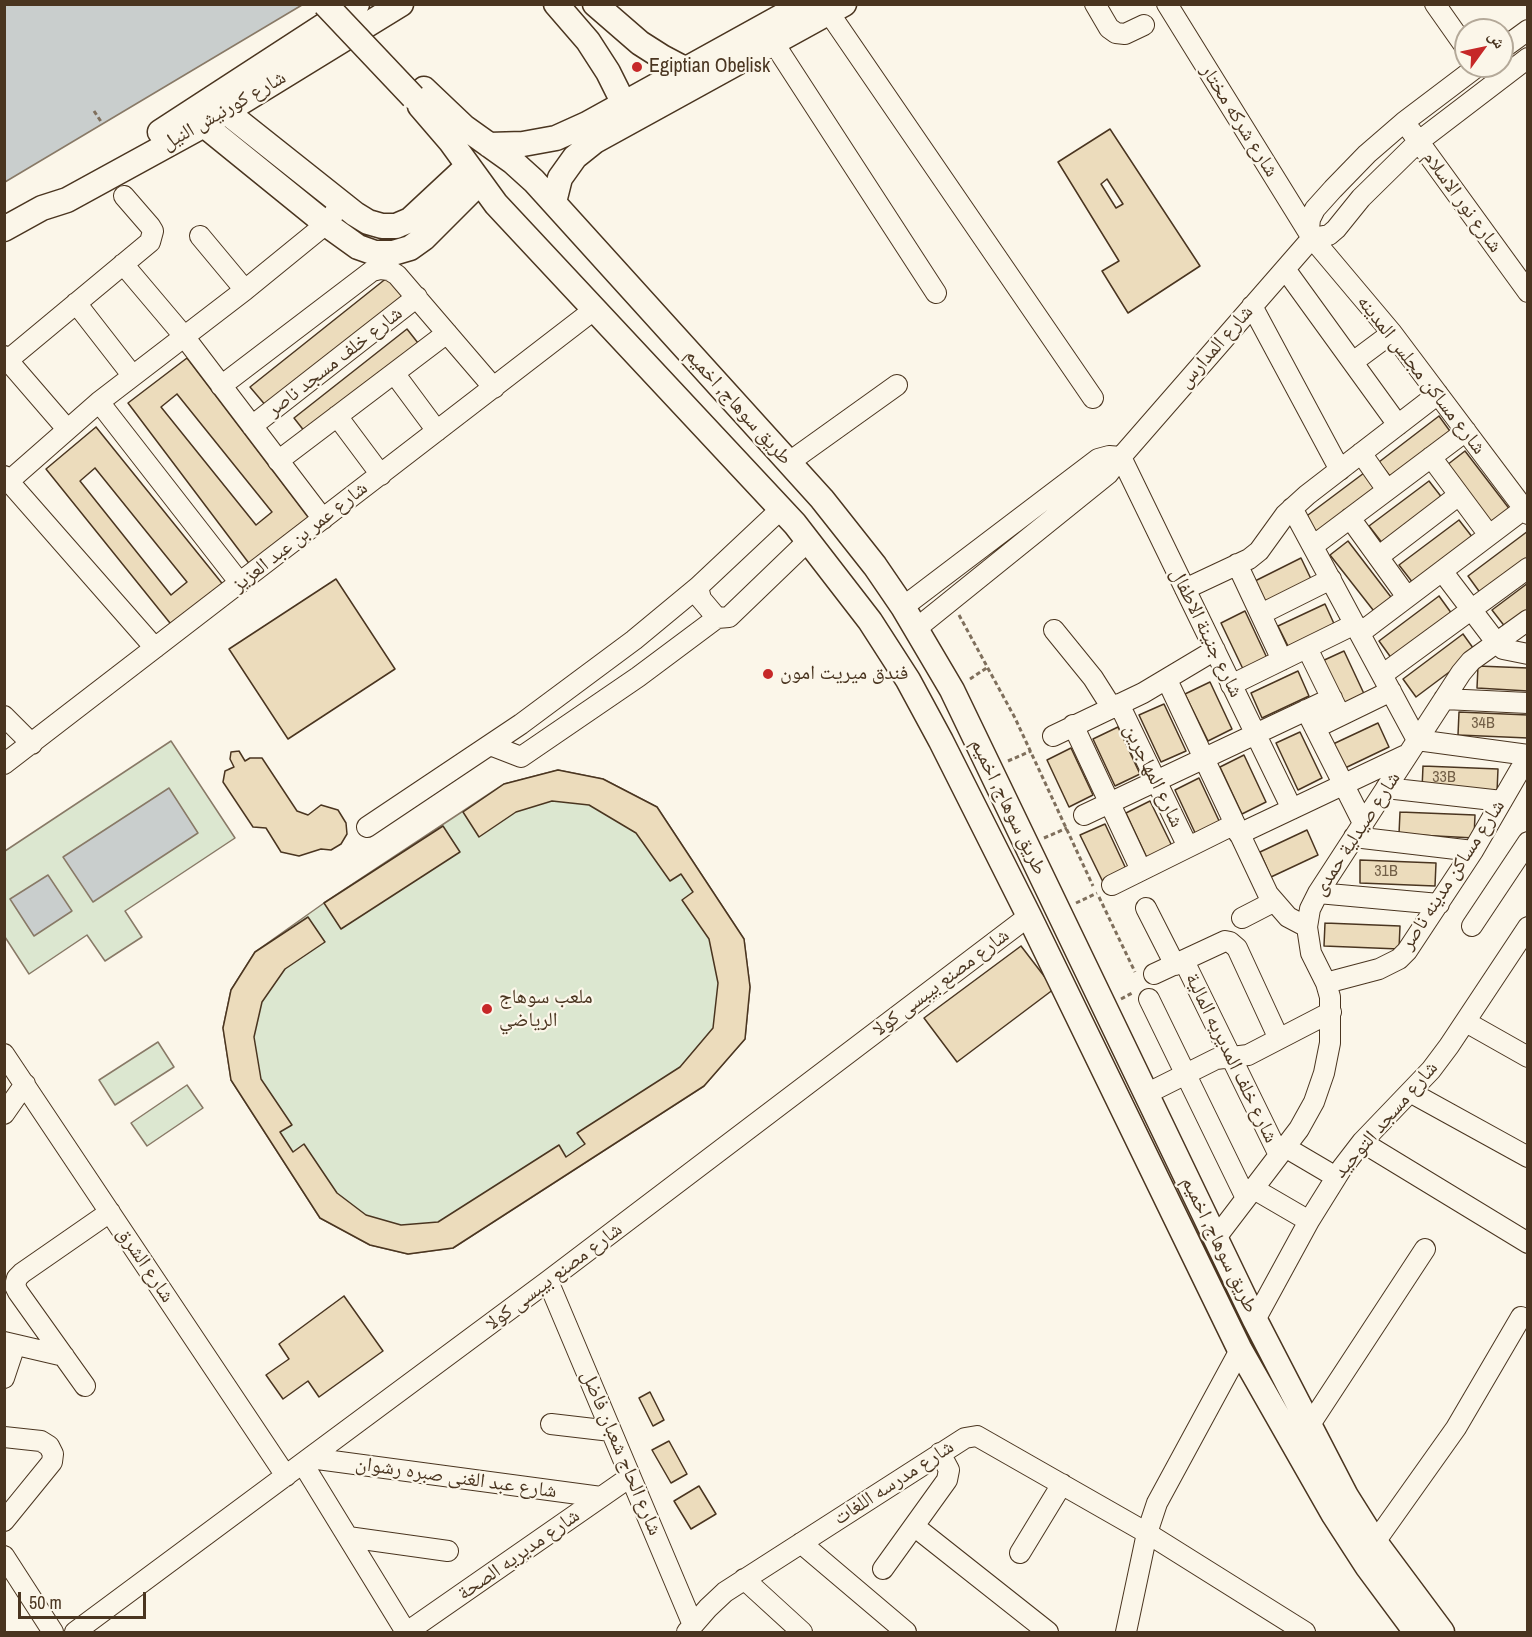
<!DOCTYPE html>
<meta charset="utf-8">
<style>
body{margin:0}
#map{position:relative;width:1532px;height:1637px;overflow:hidden;background:#fbf6e9;font-family:"Archivo Narrow","Noto Naskh Arabic",sans-serif}
canvas{display:block}
.frame{position:absolute;inset:0;border:6px solid #4a3520;pointer-events:none}
.north{position:absolute;left:1454px;top:18px;width:60px;height:60px;box-sizing:border-box;background:#fbf6e9;border:2px solid #b4a999;border-radius:50%;rotate:57deg;font-size:16px;font-weight:700;line-height:24px;text-align:center;color:#4a3520}
.north::after{content:'';display:block;margin:auto;width:21px;height:27px;background:#c62828;clip-path:polygon(50% 0,100% 100%,50% 72%,0 100%)}
.scale{position:absolute;left:18px;top:1592px;width:128px;height:27px;box-sizing:border-box;border:3px solid #4a3520;border-top:0;padding-left:8px;font-size:18px;line-height:21px;white-space:nowrap;color:#4a3520;-webkit-text-stroke:4px #fbf6e9;paint-order:stroke}
</style>
<div id="map">
<canvas width="1532" height="1637"></canvas>
<div class="frame"></div>
<div class="north">ش</div>
<div class="scale">50 m</div>
</div>
<script>
const context = document.querySelector('canvas').getContext('2d');
context.lineJoin = 'round';
function fillPath(path, color) {
  context.fillStyle = color;
  context.fill(path, 'evenodd');
}
function shape(rows) {
  const path = new Path2D();
  for (const r of rows) {
    path.moveTo(r[0], r[1]);
    for (let i = 2; i < r.length; i += 2) path.lineTo(r[i], r[i + 1]);
  }
  return path;
}
function strokePath(path, color, width, dash) {
  context.strokeStyle = color;
  context.lineWidth = width;
  context.lineCap = dash ? 'butt' : 'round';
  context.setLineDash(dash || []);
  context.stroke(path);
}
function label(font, color, halo, rows, align = 'center') {
  context.font = font + ' "Archivo Narrow","Noto Naskh Arabic",sans-serif';
  context.lineWidth = 4.5;
  context.setLineDash([]);
  context.textBaseline = 'middle';
  context.strokeStyle = halo;
  context.fillStyle = color;
  for (const [text, x, y, turn = 0] of rows) {
    context.save();
    context.translate(x, y);
    context.rotate((+turn || 0) * Math.PI / 180);
    context.textAlign = isNaN(turn) ? turn : align;
    if (halo) context.strokeText(text, 0, 0);
    context.fillText(text, 0, 0);
    context.restore();
  }
}
const green = shape([
 [171,741,235,838,125,911,142,937,105,961,87,935,29,974,5,937,5,851,171,741],
 [558,770,603,779,657,807,744,939,750,987,745,1039,704,1086,453,1248,408,1254,370,1245,320,1218,231,1080,223,1028,231,990,255,952,324,903,504,784,558,770],
 [158,1042,174,1067,115,1105,99,1080,158,1042],
 [187,1085,203,1108,147,1146,131,1123,187,1085]
]);
fillPath(green, '#dce7d0');
strokePath(green, '#887966', 1.5);
const water = shape([
 [5,4,302,4,302,5,5,182,5,4],
 [169,788,198,833,93,902,63,857,169,788],
 [48,875,72,911,34,936,10,899,48,875]
]);
fillPath(water, '#c9cecd');
strokePath(water, '#887966', 1.5);
const building = shape([
 [1110,129,1200,266,1128,313,1102,271,1119,261,1058,162,1110,129],
 [1107,179,1123,204,1116,208,1101,184,1107,179],
 [388,277,404,297,267,407,250,387,388,277],
 [407,329,418,343,305,432,294,418,407,329],
 [187,358,311,521,251,566,128,403,187,358],
 [177,394,272,512,256,525,161,407,177,394],
 [1439,416,1452,434,1393,480,1379,462,1439,416],
 [96,427,225,587,174,628,46,469,96,427],
 [95,468,187,582,171,595,80,481,95,468],
 [1465,451,1511,511,1493,525,1447,465,1465,451],
 [1364,473,1378,491,1318,536,1304,518,1364,473],
 [1429,481,1443,499,1383,544,1369,526,1429,481],
 [1459,520,1473,538,1413,583,1399,565,1459,520],
 [1528,531,1528,559,1481,594,1468,576,1528,531],
 [1348,541,1394,601,1377,615,1330,555,1348,541],
 [1301,558,1313,583,1266,605,1255,581,1301,558],
 [336,579,395,669,288,739,229,649,336,579],
 [1528,583,1528,611,1506,628,1492,610,1528,583],
 [1439,596,1452,614,1392,659,1379,641,1439,596],
 [1325,604,1336,628,1290,650,1278,626,1325,604],
 [1245,611,1267,658,1243,669,1221,623,1245,611],
 [1463,634,1476,652,1416,697,1403,679,1463,634],
 [1344,651,1366,698,1342,709,1320,662,1344,651],
 [1478,666,1528,668,1528,691,1477,688,1478,666],
 [1298,671,1309,696,1262,718,1251,693,1298,671],
 [1210,682,1232,729,1208,741,1185,694,1210,682],
 [1164,704,1186,751,1161,762,1139,715,1164,704],
 [1459,712,1528,715,1528,738,1458,735,1459,712],
 [1378,723,1389,747,1343,769,1331,745,1378,723],
 [1118,727,1140,774,1115,786,1093,739,1118,727],
 [1300,732,1322,778,1298,790,1276,743,1300,732],
 [1071,748,1093,795,1069,807,1047,760,1071,748],
 [239,751,245,761,250,758,262,758,297,811,308,815,321,805,338,810,346,823,347,834,341,844,331,850,321,849,299,856,281,852,266,828,253,827,223,782,225,771,234,767,230,759,231,752,239,751],
 [1244,755,1266,802,1242,814,1220,767,1244,755],
 [1423,766,1498,769,1497,792,1422,789,1423,766],
 [558,770,603,779,657,807,744,939,750,987,745,1039,704,1086,453,1248,408,1254,370,1245,320,1218,231,1080,223,1028,231,990,255,952,308,917,325,942,285,969,262,1002,254,1037,261,1079,292,1125,280,1132,293,1152,304,1144,337,1193,366,1215,401,1225,438,1222,559,1145,566,1157,585,1144,577,1133,680,1067,713,1028,718,983,709,939,682,900,693,892,681,874,670,881,636,833,589,805,552,801,516,812,479,837,463,812,504,784,558,770],
 [1199,778,1221,825,1197,837,1175,790,1199,778],
 [1150,801,1173,848,1148,860,1126,813,1150,801],
 [1400,812,1475,815,1474,838,1399,834,1400,812],
 [1105,824,1127,871,1103,882,1080,835,1105,824],
 [443,826,460,852,341,929,324,903,443,826],
 [1307,830,1318,855,1271,877,1260,852,1307,830],
 [1360,860,1436,863,1435,886,1360,883,1360,860],
 [1325,923,1400,926,1399,949,1324,946,1325,923],
 [1021,946,1054,989,957,1062,924,1018,1021,946],
 [344,1296,383,1351,319,1397,308,1381,283,1399,266,1375,289,1359,279,1344,344,1296],
 [650,1392,664,1420,653,1426,639,1398,650,1392],
 [669,1441,687,1474,671,1483,652,1450,669,1441],
 [699,1486,716,1514,691,1529,674,1501,699,1486]
]);
fillPath(building, '#ecdcbc');
strokePath(building, '#4a3520', 1.5);
const minor = shape([
 [823,4,1093,398],
 [1095,4,1109,28,1116,33,1125,34,1144,25],
 [1167,4,1312,238,1392,333,1528,514],
 [1435,4,1466,48],
 [766,31,936,293],
 [1502,49,1528,30],
 [1411,131,1528,292],
 [200,236,245,290],
 [1312,238,1309,229,1310,219,1315,209,1333,189,1367,154,1404,122,1478,66],
 [123,264,183,335,323,519],
 [1285,269,1398,425],
 [76,303,132,375],
 [1252,306,1340,470],
 [4,356,67,429],
 [8,360,150,242,153,231,150,226,124,196],
 [1353,362,1392,333],
 [394,373,437,431],
 [221,386,372,271,380,269,389,270,397,275,494,388],
 [99,402,240,583],
 [337,416,381,475],
 [252,426,417,297],
 [1361,453,1387,490],
 [1121,457,1292,809],
 [1431,457,1489,535],
 [278,461,447,333],
 [788,463,897,385],
 [4,476,155,648],
 [9,481,99,402,245,290,326,224,335,212],
 [1292,508,1417,740,1528,755],
 [781,509,698,587,701,599,717,618,729,617,809,540],
 [1350,518,1407,597],
 [1313,546,1466,431],
 [1378,557,1459,495],
 [1237,564,1282,660],
 [1442,571,1496,642,1503,649,1528,654],
 [1185,589,1249,559,1259,551,1285,515,1307,495,1438,394],
 [903,607,1098,459,1109,456,1121,457],
 [1261,614,1331,579],
 [917,628,1108,474,1121,457,1312,238,1329,235,1336,229,1361,198,1418,142,1528,58],
 [1054,630,1093,678,1112,708],
 [1360,633,1524,509],
 [1307,648,1337,709],
 [1382,675,1528,568],
 [1167,680,1268,894,1288,917,1307,927],
 [1231,685,1355,624],
 [1444,699,1528,703],
 [1119,704,1188,847],
 [1306,710,1363,823],
 [4,716,32,744],
 [1073,725,1141,870],
 [1315,728,1391,691],
 [1053,736,1143,693,1215,650],
 [490,745,521,757,638,677,717,618],
 [4,764,595,309],
 [1386,788,1502,801],
 [1084,815,1332,698],
 [367,827,521,724,634,640,698,587],
 [1239,834,1408,754],
 [1354,837,1473,851],
 [1112,885,1235,824],
 [1318,893,1439,904],
 [1146,908,1175,965],
 [1242,918,1273,902],
 [1472,926,1528,842],
 [1184,961,1279,1155],
 [1154,974,1225,941,1230,942,1237,948,1279,1039],
 [1326,983,1379,969,1399,959,1407,951,1473,851,1528,756],
 [1149,999,1246,1198],
 [1466,1022,1528,1057],
 [4,1054,286,1476],
 [1410,1092,1528,1157],
 [1146,1094,1216,1059,1248,1055,1331,1012],
 [4,1114,25,1084],
 [1362,1142,1528,1243],
 [1285,1147,1336,1177],
 [1254,1189,1309,1221],
 [1215,1239,1299,1129,1314,1102,1324,1073,1330,1043,1330,997,1326,983,1311,953,1307,927,1310,909,1318,893,1461,673,1471,661,1528,620],
 [548,1281,693,1625],
 [1255,1320,1309,1221,1342,1168,1362,1142,1431,1070,1449,1046,1528,927],
 [4,1342,64,1356],
 [4,1378,15,1345],
 [85,1386,18,1292,15,1286,17,1278,22,1273,110,1212],
 [551,1424,611,1431],
 [1309,1426,1425,1249],
 [4,1437,41,1441,49,1446,53,1454,52,1462,4,1521],
 [310,1458,601,1497],
 [303,1464,406,1632],
 [914,1526,1048,1632],
 [348,1537,448,1551],
 [1375,1542,1456,1428,1521,1317],
 [801,1543,906,1632],
 [1020,1553,1062,1484],
 [4,1556,53,1632],
 [883,1569,947,1480,949,1470,940,1453],
 [744,1579,802,1632],
 [75,1632,548,1281,1029,916],
 [407,1632,630,1477],
 [687,1632,708,1608,725,1592,965,1438,977,1436,1147,1533,1305,1632],
 [1126,1632,1147,1533,1157,1503,1240,1350]
]);
const major = shape([
 [556,4,588,41,608,72,632,120],
 [595,4,640,43,662,57,696,75],
 [424,89,464,127,513,162,534,181,822,499,875,566,903,607,952,690,1255,1320,1346,1496,1375,1542,1442,1632],
 [214,102,355,214,368,222,382,226,396,226,410,220,468,166],
 [420,106,451,142,496,204,795,524,870,621,908,680,941,741,1029,916,1240,1350,1334,1515,1367,1566,1416,1632],
 [194,114,204,125,326,224,358,247,375,253,393,253,410,248,424,238,480,182],
 [160,132,357,4],
 [489,145,523,144,556,138,587,124,804,4],
 [554,202,560,178,575,157,595,141,844,4],
 [4,229,42,208,67,200,204,125,401,4]
]);
strokePath(minor, '#4a3520', 22);
strokePath(major, '#4a3520', 27);
strokePath(shape([
 [94,111,102,123],
 [959,615,1015,718,1093,886],
 [970,679,988,667],
 [1008,761,1031,751],
 [1044,838,1067,828],
 [1099,897,1135,972],
 [1076,903,1097,893],
 [1121,999,1134,992]
]), '#7f6f5c', 3, [4.5, 3]);
strokePath(minor, '#fbf6e9', 20);
strokePath(major, '#fbf6e9', 24);
const majorBridge = shape([
 [325,4,413,97]
]);
strokePath(majorBridge, '#4a3520', 27, []);
strokePath(majorBridge, '#fbf6e9', 24);
for (const [x, y, r, color] of [
 [637,67,6,"#c62828"],
 [768,674,6,"#c62828"],
 [487,1009,6,"#c62828"]
]) {
  const dot = new Path2D();
  dot.arc(x, y, r, 0, 2 * Math.PI);
  context.fillStyle = color;
  context.fill(dot);
  strokePath(dot, '#fbf6e9', 2);
}
label('16px', '#725f47', null, [
 ["34B",1483,724],
 ["33B",1444,778],
 ["31B",1386,872]
]);
label('20px', '#4a3520', '#fbf6e9', [
 ["Egiptian Obelisk",649,67],
 ["فندق ميريت امون",780,674],
 ["ملعب سوهاج",499,998],
 ["الرياضي",499,1021]
], 'left');
label('20px', '#4a3520', '#fbf6e9', [
 ["شارع كورنيش النيل",224,111,-30],
 ["شارع شركه مختار",1239,121,58],
 ["شارع نور الاسلام",1462,202,54],
 ["شارع المدارس",1216,347,-49],
 ["شارع خلف مسجد ناصر",335,362,-38],
 ["شارع مساكن مجلس المدينه",1421,375,52],
 ["طريق سوهاج, اخميم",738,407,48],
 ["شارع عمر بن عبد العزيز",300,537,-38],
 ["شارع جنينة الاطفال",1206,633,64],
 ["شارع المهاجرين",1153,776,64],
 ["طريق سوهاج, اخميم",1008,807,64],
 ["شارع صيدلية حمدى",1357,834,-57],
 ["شارع مساكن مدينه ناصر",1453,875,-57],
 ["شارع مصنع بيبسى كولا",941,983,-37],
 ["شارع خلف المديريه المالية",1231,1058,64],
 ["شارع مسجد التوحيد",1386,1120,-49],
 ["طريق سوهاج, اخميم",1219,1245,64],
 ["شارع الشرق",145,1265,56],
 ["شارع مصنع بيبسى كولا",554,1277,-37],
 ["شارع الحاج شعبان فاضل",621,1453,67],
 ["شارع عبد الغنى صبره رشوان",456,1478,8],
 ["شارع مدرسه اللغات",894,1483,-33],
 ["شارع مديريه الصحة",519,1555,-35]
]);
</script>
